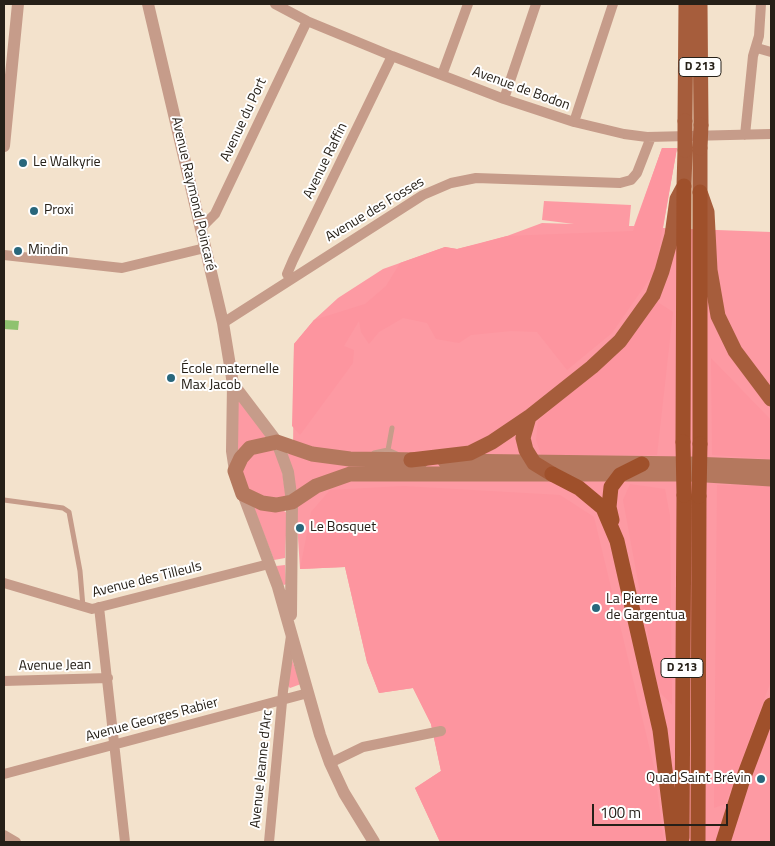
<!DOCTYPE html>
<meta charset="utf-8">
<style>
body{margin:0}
#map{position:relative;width:775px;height:846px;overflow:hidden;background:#f3e2cc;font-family:"Titillium Web",sans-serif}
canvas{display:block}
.frame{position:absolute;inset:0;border:5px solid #262018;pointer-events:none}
.scale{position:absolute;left:592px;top:804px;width:136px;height:22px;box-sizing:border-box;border:2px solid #262018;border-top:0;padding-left:6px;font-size:15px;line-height:18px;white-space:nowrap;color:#262018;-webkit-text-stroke:4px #fff;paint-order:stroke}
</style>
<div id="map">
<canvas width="775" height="846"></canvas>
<div class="frame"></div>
<div class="scale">100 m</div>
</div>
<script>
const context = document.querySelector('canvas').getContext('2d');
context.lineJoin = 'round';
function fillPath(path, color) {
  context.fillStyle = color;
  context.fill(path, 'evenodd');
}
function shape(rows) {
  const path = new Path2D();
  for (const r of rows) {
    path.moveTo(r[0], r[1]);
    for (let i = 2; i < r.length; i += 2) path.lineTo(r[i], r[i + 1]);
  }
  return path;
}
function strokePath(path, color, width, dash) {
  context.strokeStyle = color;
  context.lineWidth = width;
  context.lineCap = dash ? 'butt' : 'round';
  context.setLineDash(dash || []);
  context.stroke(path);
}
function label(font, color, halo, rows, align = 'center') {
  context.font = font + ' "Titillium Web",sans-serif';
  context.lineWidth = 4;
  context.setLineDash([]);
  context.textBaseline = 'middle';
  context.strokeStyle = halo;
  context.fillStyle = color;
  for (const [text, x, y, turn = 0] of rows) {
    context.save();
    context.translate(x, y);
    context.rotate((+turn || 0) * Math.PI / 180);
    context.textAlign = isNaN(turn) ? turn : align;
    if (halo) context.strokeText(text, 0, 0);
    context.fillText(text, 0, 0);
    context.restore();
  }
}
fillPath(shape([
 [662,148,677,148,663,228,771,232,771,842,440,842,415,788,441,771,431,724,413,688,379,693,367,662,345,567,300,569,295,491,287,454,293,453,294,344,314,320,338,298,383,269,445,247,457,249,478,244,507,236,542,223,574,224,542,220,544,201,631,205,629,226,634,226],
 [237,397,267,436,238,451],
 [273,448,281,463,286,497,279,500,250,493,241,473,248,456],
 [253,506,284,511,287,513,285,558,274,560],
 [285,565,286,584,284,585,282,584,276,566],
 [291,657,301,684,290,688,288,686]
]), '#fd9aa3');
fillPath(shape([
 [662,148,677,148,655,271,612,333,567,370,537,332,511,331,471,335,459,343,436,339,427,323,403,318,379,332,369,344,361,332,359,321,344,346,354,350,353,363,300,435,292,426,294,344,314,320,365,304,386,286,400,263,445,247,457,249,507,236,633,231],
 [656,301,673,312,657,455,541,455,536,440,538,421,629,340],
 [711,358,771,420,771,459,712,455],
 [630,484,665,489,670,516,672,705,658,690,623,500],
 [717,485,771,486,771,681,725,804,714,808],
 [403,486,560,495,594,517,654,767,664,842,440,842,415,788,441,771,431,724,413,688,379,693,367,662,345,567,300,569,311,512,330,490]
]), '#fd959f');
fillPath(shape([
 [4,320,19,321,18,330,4,329]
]), '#8fc26f');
strokePath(shape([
 [388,450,392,428],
 [374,453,388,450,399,455],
 [4,500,63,508,69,512,80,571,83,607]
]), '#c69c8a', 5);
strokePath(shape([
 [275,4,307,21,392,56,504,99,574,122,624,134,647,137,771,134],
 [757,48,771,52],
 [442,75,468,4],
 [504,99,536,4],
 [574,122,613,4],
 [745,135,753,56,759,36,761,4],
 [200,225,205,224,215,214,307,21],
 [4,255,122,268,205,248],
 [290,279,287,274,293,260,392,56],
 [223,323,423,195,451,183,476,178,620,183,631,180,637,173,651,137],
 [4,583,92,609,269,564],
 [99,607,125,842],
 [4,681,108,678],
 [330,763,363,747,441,731],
 [4,774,308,693],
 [4,835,16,842],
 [269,842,283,691,291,636]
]), '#c69c8a', 10);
strokePath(shape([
 [148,4,223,323,233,384,232,451,235,471],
 [4,146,18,4],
 [233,384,277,442,288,472,292,502,291,615],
 [243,494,278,587,320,735,330,763,344,793,374,842]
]), '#c69c8a', 12);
strokePath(shape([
 [422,460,350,459,312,454,277,442,250,448,241,458,235,471,243,494,262,503,276,505,292,502,316,486,350,474,690,474,771,479],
 [445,461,690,464,771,467]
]), '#b4785e', 15);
strokePath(shape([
 [700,4,701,125],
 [685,121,686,4],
 [700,148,700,192,707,212,710,270,718,316,735,351,771,399],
 [529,417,523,438,526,450,534,463,552,474],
 [411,460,470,453,492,442,529,417,592,367,620,341,653,295,662,271,672,235,677,199,684,186,685,150]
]), '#a65d3c', 15);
strokePath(shape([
 [683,442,684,186],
 [700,444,700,192],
 [552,474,579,488,603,508,617,541,660,730,674,842],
 [612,520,609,507,611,487,620,475,642,464],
 [682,838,684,495],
 [698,842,699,496],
 [723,842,743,779,771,705]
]), '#9f502b', 15);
strokePath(shape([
 [700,148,701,125],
 [685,150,685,121]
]), '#a65d3c', 15);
strokePath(shape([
 [683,442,684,495],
 [699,496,700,444]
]), '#9f502b', 15);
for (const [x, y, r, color] of [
 [23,163,5,"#28677c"],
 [34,211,5,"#28677c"],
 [18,251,5,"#28677c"],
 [171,378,5,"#28677c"],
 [300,528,5,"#28677c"],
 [596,608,5,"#28677c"],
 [761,779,5,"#28677c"]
]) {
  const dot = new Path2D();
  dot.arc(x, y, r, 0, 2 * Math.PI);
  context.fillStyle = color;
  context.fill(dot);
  strokePath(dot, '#fff', 2);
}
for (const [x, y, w] of [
 [700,67,42],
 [682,668,42]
]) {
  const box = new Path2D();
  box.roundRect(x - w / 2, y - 9.5, w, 19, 4);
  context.fillStyle = '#fff';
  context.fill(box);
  strokePath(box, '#262018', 1);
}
label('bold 12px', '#262018', null, [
 ["D 213",700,67],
 ["D 213",682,668]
]);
label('14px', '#262018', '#fff', [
 ["Avenue de Bodon",521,89,20],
 ["Avenue du Port",244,120,-65],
 ["Avenue Raffin",326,161,-64],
 ["Avenue Raymond Poincaré",193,194,77],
 ["Avenue des Fosses",375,210,-31],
 ["Avenue des Tilleuls",147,580,-14],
 ["Avenue Jean",55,666,-1],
 ["Avenue Georges Rabier",152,720,-15],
 ["Avenue Jeanne d'Arc",262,769,-84]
]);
label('14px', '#262018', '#fff', [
 ["Le Walkyrie",33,163],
 ["Proxi",44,211],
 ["Mindin",28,251],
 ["École maternelle",181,370],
 ["Max Jacob",181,386],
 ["Le Bosquet",310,528],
 ["La Pierre",606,600],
 ["de Gargentua",606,616],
 ["Quad Saint Brévin",751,779,"right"]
], 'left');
</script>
